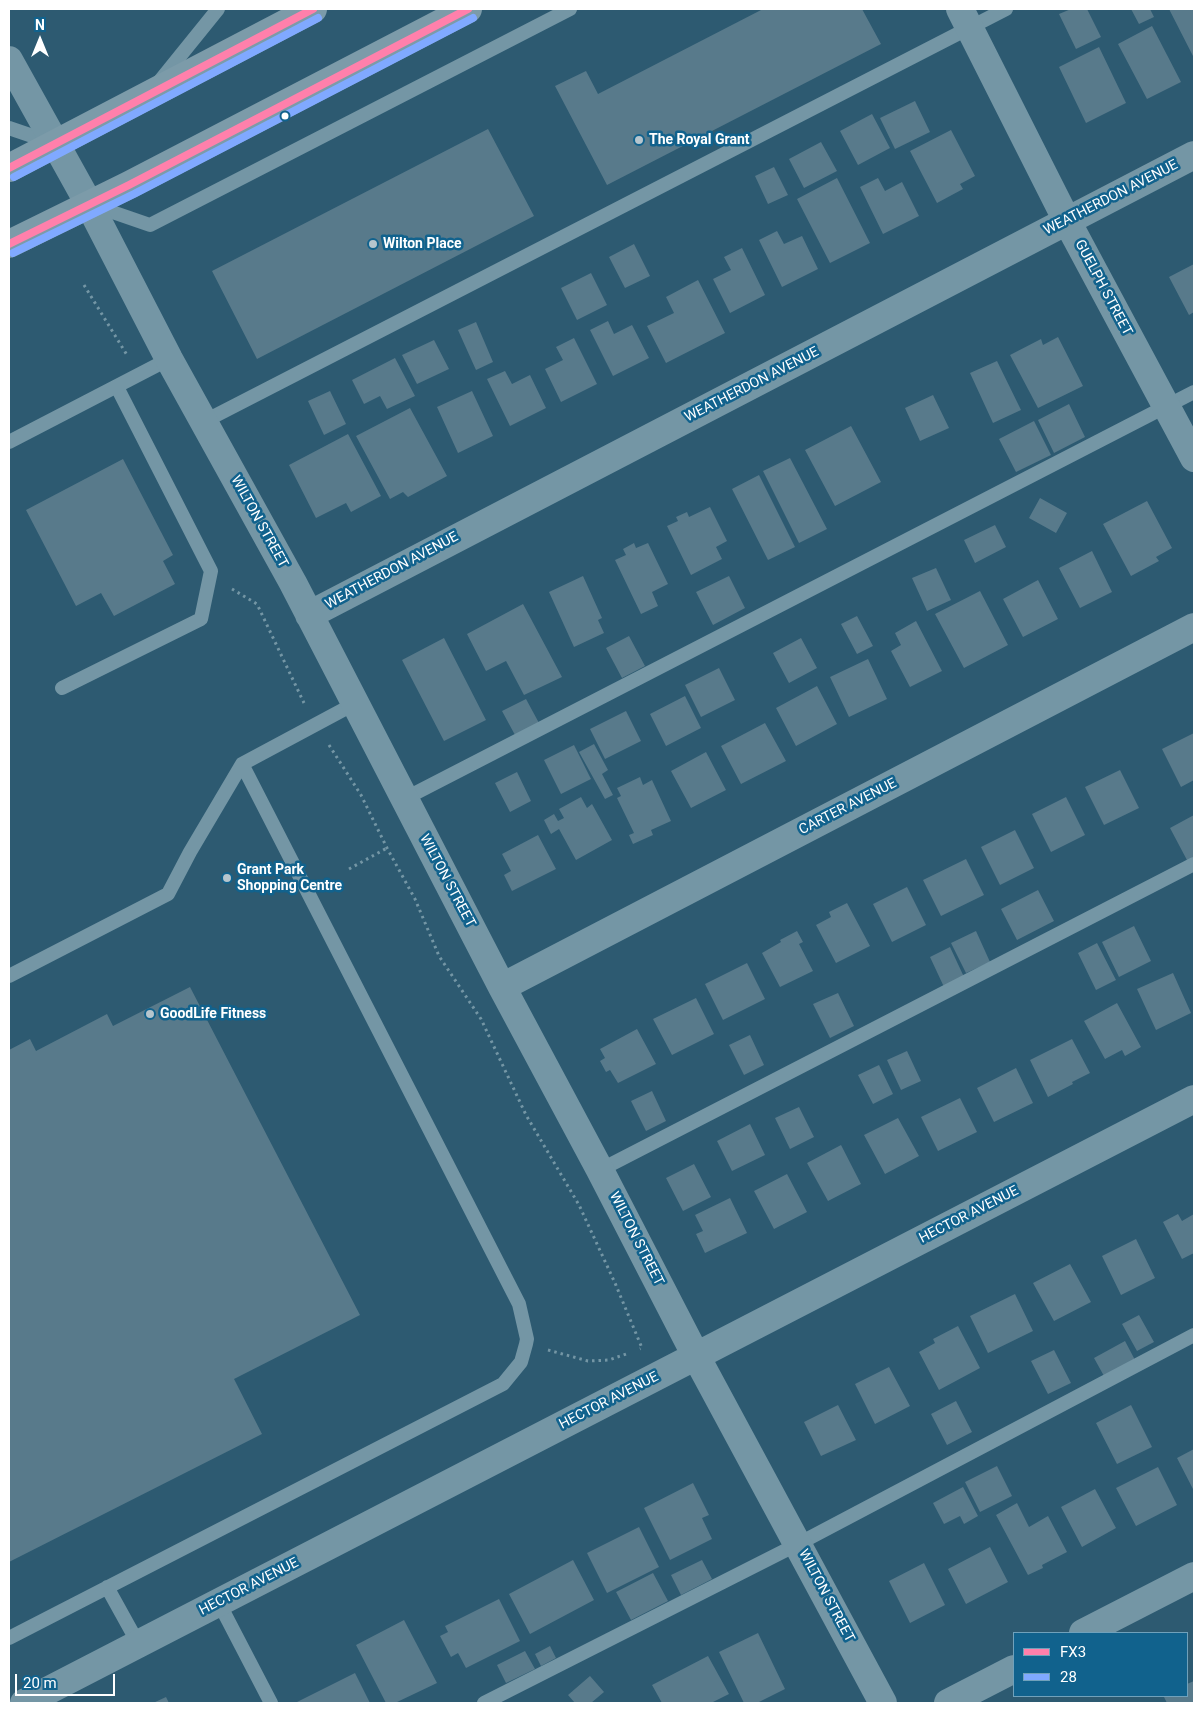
<!DOCTYPE html>
<style>
body{margin:0}
#map{position:relative;width:1203px;height:1712px;overflow:hidden;background:#2d5a71;font-family:Roboto,sans-serif}
canvas{display:block}
.frame{position:absolute;inset:0;border:10px solid #fff;pointer-events:none}
.legend{position:absolute;left:1013px;top:1632px;width:175px;height:65px;box-sizing:border-box;background:#11628d;border:1px solid #70a1bb;margin:0;padding:6px 9px;list-style:none;font-size:15px;color:#fff}
.legend li{display:flex;align-items:center;gap:10px;height:25px}
.legend b{width:25px;border:1px solid #70a1bb}
.north{position:absolute;left:15px;top:15px;width:50px;height:50px;-webkit-text-stroke:4px #11628d;paint-order:stroke;rotate:0deg;font-size:14px;font-weight:700;line-height:20px;text-align:center;color:#fff}
.north::after{content:'';display:block;margin:auto;width:18px;height:22px;background:#fff;clip-path:polygon(50% 0,100% 100%,50% 72%,0 100%)}
.scale{position:absolute;left:15px;top:1674px;width:100px;height:22px;box-sizing:border-box;border:2px solid #fff;border-top:0;padding-left:6px;font-size:15px;line-height:18px;white-space:nowrap;color:#fff;-webkit-text-stroke:4px #11628d;paint-order:stroke}
</style>
<div id="map">
<canvas width="1203" height="1712"></canvas>
<div class="frame"></div>
<ul class="legend">
<li><b style="height:6px;background:#ff80ab"></b>FX3</li>
<li><b style="height:6px;background:#80a9ff"></b>28</li>
</ul>
<div class="north">N</div>
<div class="scale">20 m</div>
</div>
<script>
const context = document.querySelector('canvas').getContext('2d');
context.lineJoin = 'round';
function fillPath(path, color) {
  context.fillStyle = color;
  context.fill(path, 'evenodd');
}
function shape(rows) {
  const path = new Path2D();
  for (const r of rows) {
    path.moveTo(r[0], r[1]);
    for (let i = 2; i < r.length; i += 2) path.lineTo(r[i], r[i + 1]);
  }
  return path;
}
function strokePath(path, color, width, dash) {
  context.strokeStyle = color;
  context.lineWidth = width;
  context.lineCap = dash ? 'butt' : 'round';
  context.setLineDash(dash || []);
  context.stroke(path);
}
function label(font, color, halo, rows, align = 'center') {
  context.font = font + ' Roboto,sans-serif';
  context.lineWidth = 5;
  context.setLineDash([]);
  context.textBaseline = 'middle';
  context.strokeStyle = halo;
  context.fillStyle = color;
  for (const [text, x, y, turn = 0] of rows) {
    context.save();
    context.translate(x, y);
    context.rotate((+turn || 0) * Math.PI / 180);
    context.textAlign = isNaN(turn) ? turn : align;
    if (halo) context.strokeText(text, 0, 0);
    context.fillText(text, 0, 0);
    context.restore();
  }
}
fillPath(shape([
 [763,9,862,9,881,44,607,185,555,86,586,71,598,94],
 [1071,9,1087,9,1101,37,1076,49,1059,14],
 [1131,9,1150,9,1154,17,1139,24],
 [1169,9,1194,9,1194,58],
 [1152,26,1181,82,1147,99,1118,44],
 [1099,47,1126,103,1086,123,1059,67],
 [915,101,930,132,895,149,880,118],
 [872,114,890,148,858,165,840,131],
 [488,129,534,216,257,359,212,271],
 [951,130,975,176,960,184,963,189,937,203,910,151],
 [821,142,837,171,804,188,789,159],
 [774,167,788,195,768,204,755,176],
 [837,178,870,243,830,263,797,199],
 [878,178,885,191,902,182,919,216,883,234,860,187],
 [777,231,784,244,802,236,818,269,782,287,759,240],
 [634,244,650,276,625,288,609,257],
 [742,248,765,295,730,313,713,279,731,270,724,257],
 [1194,264,1194,312,1189,315,1169,277],
 [591,273,607,305,577,320,561,288],
 [698,280,725,333,666,363,647,326,674,313,666,297],
 [608,321,614,334,632,325,649,358,613,376,590,330],
 [476,322,493,362,476,370,458,330],
 [1058,337,1083,386,1038,408,1010,355,1041,339,1043,345],
 [574,338,597,384,561,402,545,369,563,360,556,347],
 [434,340,449,369,417,384,402,355],
 [395,358,415,396,387,409,380,396,364,404,352,380],
 [997,361,1021,410,993,423,970,373],
 [505,371,512,384,530,375,546,408,510,426,487,379],
 [330,391,346,424,324,435,308,401],
 [472,391,493,436,458,453,437,407],
 [933,395,949,428,920,441,905,408],
 [1069,404,1085,437,1054,453,1038,420],
 [410,408,447,476,408,497,403,492,390,499,356,436],
 [1034,421,1051,455,1016,472,999,439],
 [851,426,881,482,835,506,805,450],
 [348,434,381,496,351,512,346,503,316,518,289,465],
 [790,458,827,529,799,543,763,471],
 [123,459,173,555,163,561,175,584,114,616,101,593,76,606,26,510],
 [759,475,795,547,768,560,732,489],
 [1040,498,1067,513,1056,533,1029,518],
 [1147,501,1172,548,1156,557,1159,561,1131,576,1103,524],
 [710,507,727,541,716,547,722,559,691,575,667,526,678,521,676,517,687,512,689,517],
 [995,525,1006,547,975,563,964,540],
 [634,543,636,548,648,543,668,584,652,592,658,606,641,614,615,560,626,555,623,549],
 [1092,551,1112,592,1080,608,1059,568],
 [936,568,951,600,927,611,912,578],
 [583,576,602,618,598,620,604,633,574,647,549,592],
 [729,576,745,608,713,625,696,592],
 [1038,580,1058,619,1023,637,1003,599],
 [980,591,1008,645,964,668,935,614],
 [523,604,562,677,524,695,506,661,486,671,467,634],
 [857,616,873,646,857,654,841,624],
 [916,621,942,671,910,687,891,651,901,645,895,633],
 [629,636,645,666,622,678,606,648],
 [444,638,486,720,444,741,402,660],
 [801,638,817,668,789,683,773,653],
 [868,659,887,699,849,717,830,677],
 [719,668,735,700,701,717,685,685],
 [817,686,837,724,796,746,776,708],
 [685,696,701,728,666,746,650,714],
 [526,699,539,723,515,735,502,711],
 [626,711,641,741,605,759,590,729],
 [765,723,786,761,741,784,721,746],
 [1194,733,1194,780,1181,787,1162,749],
 [594,744,608,770,602,774,613,795,605,799,579,752],
 [574,745,591,779,561,794,544,760],
 [706,752,726,790,691,808,671,771],
 [1120,770,1139,808,1104,825,1085,787],
 [517,772,531,801,510,812,495,783],
 [640,777,643,785,652,780,671,821,651,830,653,835,633,844,629,835,634,833,617,798,621,796,617,788],
 [581,797,587,808,592,804,612,840,576,860,559,829,551,834,544,820,554,814,558,821,564,818,559,809],
 [1066,797,1085,835,1051,852,1032,814],
 [1194,815,1194,859,1188,862,1170,828],
 [1015,830,1034,868,1000,885,981,847],
 [538,835,556,869,512,891,504,875,511,871,502,854],
 [966,859,984,895,941,916,923,880],
 [907,887,926,925,892,942,873,904],
 [1038,890,1054,921,1017,940,1001,909],
 [847,903,870,946,836,963,816,925,831,917,829,912],
 [1134,926,1151,961,1119,977,1102,942],
 [797,931,803,942,799,944,813,971,780,987,762,953,781,942,780,940],
 [976,931,990,962,966,973,951,943],
 [1097,943,1116,980,1096,990,1078,953],
 [950,947,964,977,944,987,930,957],
 [747,963,765,999,723,1020,705,984],
 [1173,973,1191,1013,1156,1030,1137,989],
 [190,987,360,1315,234,1379,262,1434,9,1562,9,1050,30,1039,36,1051,107,1014,113,1026],
 [838,993,854,1026,830,1038,813,1004],
 [696,998,714,1034,672,1055,653,1019],
 [1117,1003,1141,1047,1125,1056,1122,1050,1105,1059,1084,1021],
 [637,1029,656,1064,618,1083,610,1070,606,1072,600,1061,605,1058,600,1049],
 [750,1035,764,1065,744,1075,729,1045],
 [1072,1039,1090,1073,1072,1082,1073,1084,1048,1097,1030,1060],
 [907,1051,921,1081,901,1090,887,1060],
 [879,1065,893,1094,873,1104,858,1075],
 [1016,1068,1033,1103,994,1122,977,1088],
 [652,1091,666,1121,646,1131,631,1101],
 [960,1098,977,1132,938,1151,921,1117],
 [799,1107,814,1137,790,1149,775,1118],
 [898,1118,919,1156,885,1174,864,1135],
 [750,1124,765,1155,732,1171,717,1141],
 [841,1145,861,1184,828,1201,807,1163],
 [694,1164,711,1197,683,1211,666,1178],
 [787,1174,807,1212,774,1229,754,1191],
 [730,1198,747,1233,705,1253,696,1234,703,1231,695,1215],
 [1178,1214,1182,1221,1194,1214,1194,1253,1182,1259,1163,1222],
 [1136,1239,1155,1278,1121,1295,1102,1256],
 [1070,1264,1091,1302,1054,1321,1033,1283],
 [1015,1294,1033,1331,988,1353,970,1316],
 [1139,1315,1154,1342,1137,1351,1122,1324],
 [958,1326,980,1368,939,1390,919,1352,935,1343,933,1339],
 [1125,1341,1135,1360,1104,1376,1094,1358],
 [1054,1350,1071,1383,1048,1394,1031,1361],
 [889,1367,910,1406,875,1424,855,1384],
 [956,1401,972,1432,947,1445,931,1414],
 [838,1405,856,1440,821,1456,804,1422],
 [1131,1405,1152,1447,1117,1464,1096,1423],
 [1194,1449,1194,1491,1177,1458],
 [997,1466,1012,1496,980,1512,965,1482],
 [1158,1467,1177,1505,1136,1526,1116,1488],
 [693,1483,709,1515,702,1518,712,1539,670,1560,644,1508],
 [963,1487,978,1516,964,1524,960,1516,944,1524,933,1503],
 [1095,1489,1116,1528,1082,1547,1061,1507],
 [1017,1503,1029,1527,1048,1516,1067,1552,1042,1565,1043,1568,1028,1575,996,1515],
 [639,1527,659,1567,607,1593,587,1553],
 [990,1547,1008,1582,966,1604,948,1569],
 [573,1560,594,1600,530,1634,509,1594],
 [702,1560,712,1579,681,1595,671,1575],
 [924,1563,945,1605,910,1623,889,1581],
 [653,1573,668,1601,631,1620,616,1592],
 [499,1599,520,1641,466,1668,458,1653,451,1657,440,1636,448,1632,445,1626],
 [404,1620,437,1683,395,1703,386,1703,356,1645],
 [758,1633,785,1689,757,1703,744,1703,719,1652],
 [550,1646,556,1658,541,1666,535,1654],
 [525,1651,535,1669,506,1683,497,1665],
 [708,1656,729,1694,711,1703,662,1703,652,1685],
 [355,1673,370,1703,295,1703],
 [590,1676,604,1692,591,1703,575,1703,568,1695],
 [1194,1681,1194,1703,1167,1703,1164,1697,1187,1696,1187,1684],
 [166,1697,169,1703,153,1703]
]), '#587a8b');
strokePath(shape([
 [84,285,127,355],
 [232,589,257,604,304,703],
 [329,745,361,795,387,848,415,899,439,956,481,1019,526,1115,579,1205,615,1283,642,1348,640,1349],
 [349,869,387,848],
 [548,1350,588,1361,609,1360,629,1353]
]), '#7496a5', 3, [2.5, 4]);
strokePath(shape([
 [159,82,218,9],
 [9,128,53,143],
 [92,205,150,225,570,9],
 [203,422,1006,9],
 [9,442,169,359],
 [62,688,201,619,211,571,117,387],
 [404,799,1194,392],
 [9,976,168,894,190,852,242,764,354,704],
 [600,1170,1194,864],
 [107,1587,138,1643],
 [219,1603,271,1703],
 [9,1638,503,1384,521,1362,526,1344,527,1339,519,1304,242,764],
 [484,1703,798,1544,1194,1335]
]), '#7496a5', 14);
strokePath(shape([
 [960,9,1067,221,1194,458],
 [9,60,89,204,169,359,293,583,502,987,600,1170,696,1356,883,1703],
 [309,615,1194,155],
 [502,987,1194,627],
 [1083,1633,1194,1576],
 [24,1703,1194,1099],
 [948,1703,1014,1669]
]), '#7496a5', 28);
strokePath(shape([
 [9,168,313,9],
 [9,244,129,185,468,9]
]), '#7c9ba9', 28);
strokePath(shape([
 [9,168,313,9],
 [9,244,129,185,468,9]
]), '#ff80ab', 8);
strokePath(shape([
 [14,177,318,18],
 [13,253,134,194,473,18]
]), '#80a9ff', 8);
for (const [x, y, r, color] of [
 [285,116,4.5,"#fff"],
 [639,140,5,"#b6c5cd"],
 [373,244,5,"#b6c5cd"],
 [227,878,5,"#b6c5cd"],
 [150,1014,5,"#b6c5cd"]
]) {
  const dot = new Path2D();
  dot.arc(x, y, r, 0, 2 * Math.PI);
  context.fillStyle = color;
  context.fill(dot);
  strokePath(dot, '#11628d', 2);
}
label('bold 14px', '#fff', '#11628d', [
 ["The Royal Grant",649,140],
 ["Wilton Place",383,244],
 ["Grant Park",237,870],
 ["Shopping Centre",237,886],
 ["GoodLife Fitness",160,1014]
], 'left');
label('14px', '#fff', '#11628d', [
 ["WEATHERDON AVENUE",1111,198,-27],
 ["GUELPH STREET",1103,288,62],
 ["WEATHERDON AVENUE",752,385,-27],
 ["WILTON STREET",259,522,61],
 ["WEATHERDON AVENUE",392,571,-28],
 ["CARTER AVENUE",848,807,-27],
 ["WILTON STREET",447,881,62],
 ["HECTOR AVENUE",969,1215,-27],
 ["WILTON STREET",636,1239,63],
 ["HECTOR AVENUE",609,1401,-27],
 ["HECTOR AVENUE",249,1587,-27],
 ["WILTON STREET",826,1596,62]
]);
</script>
